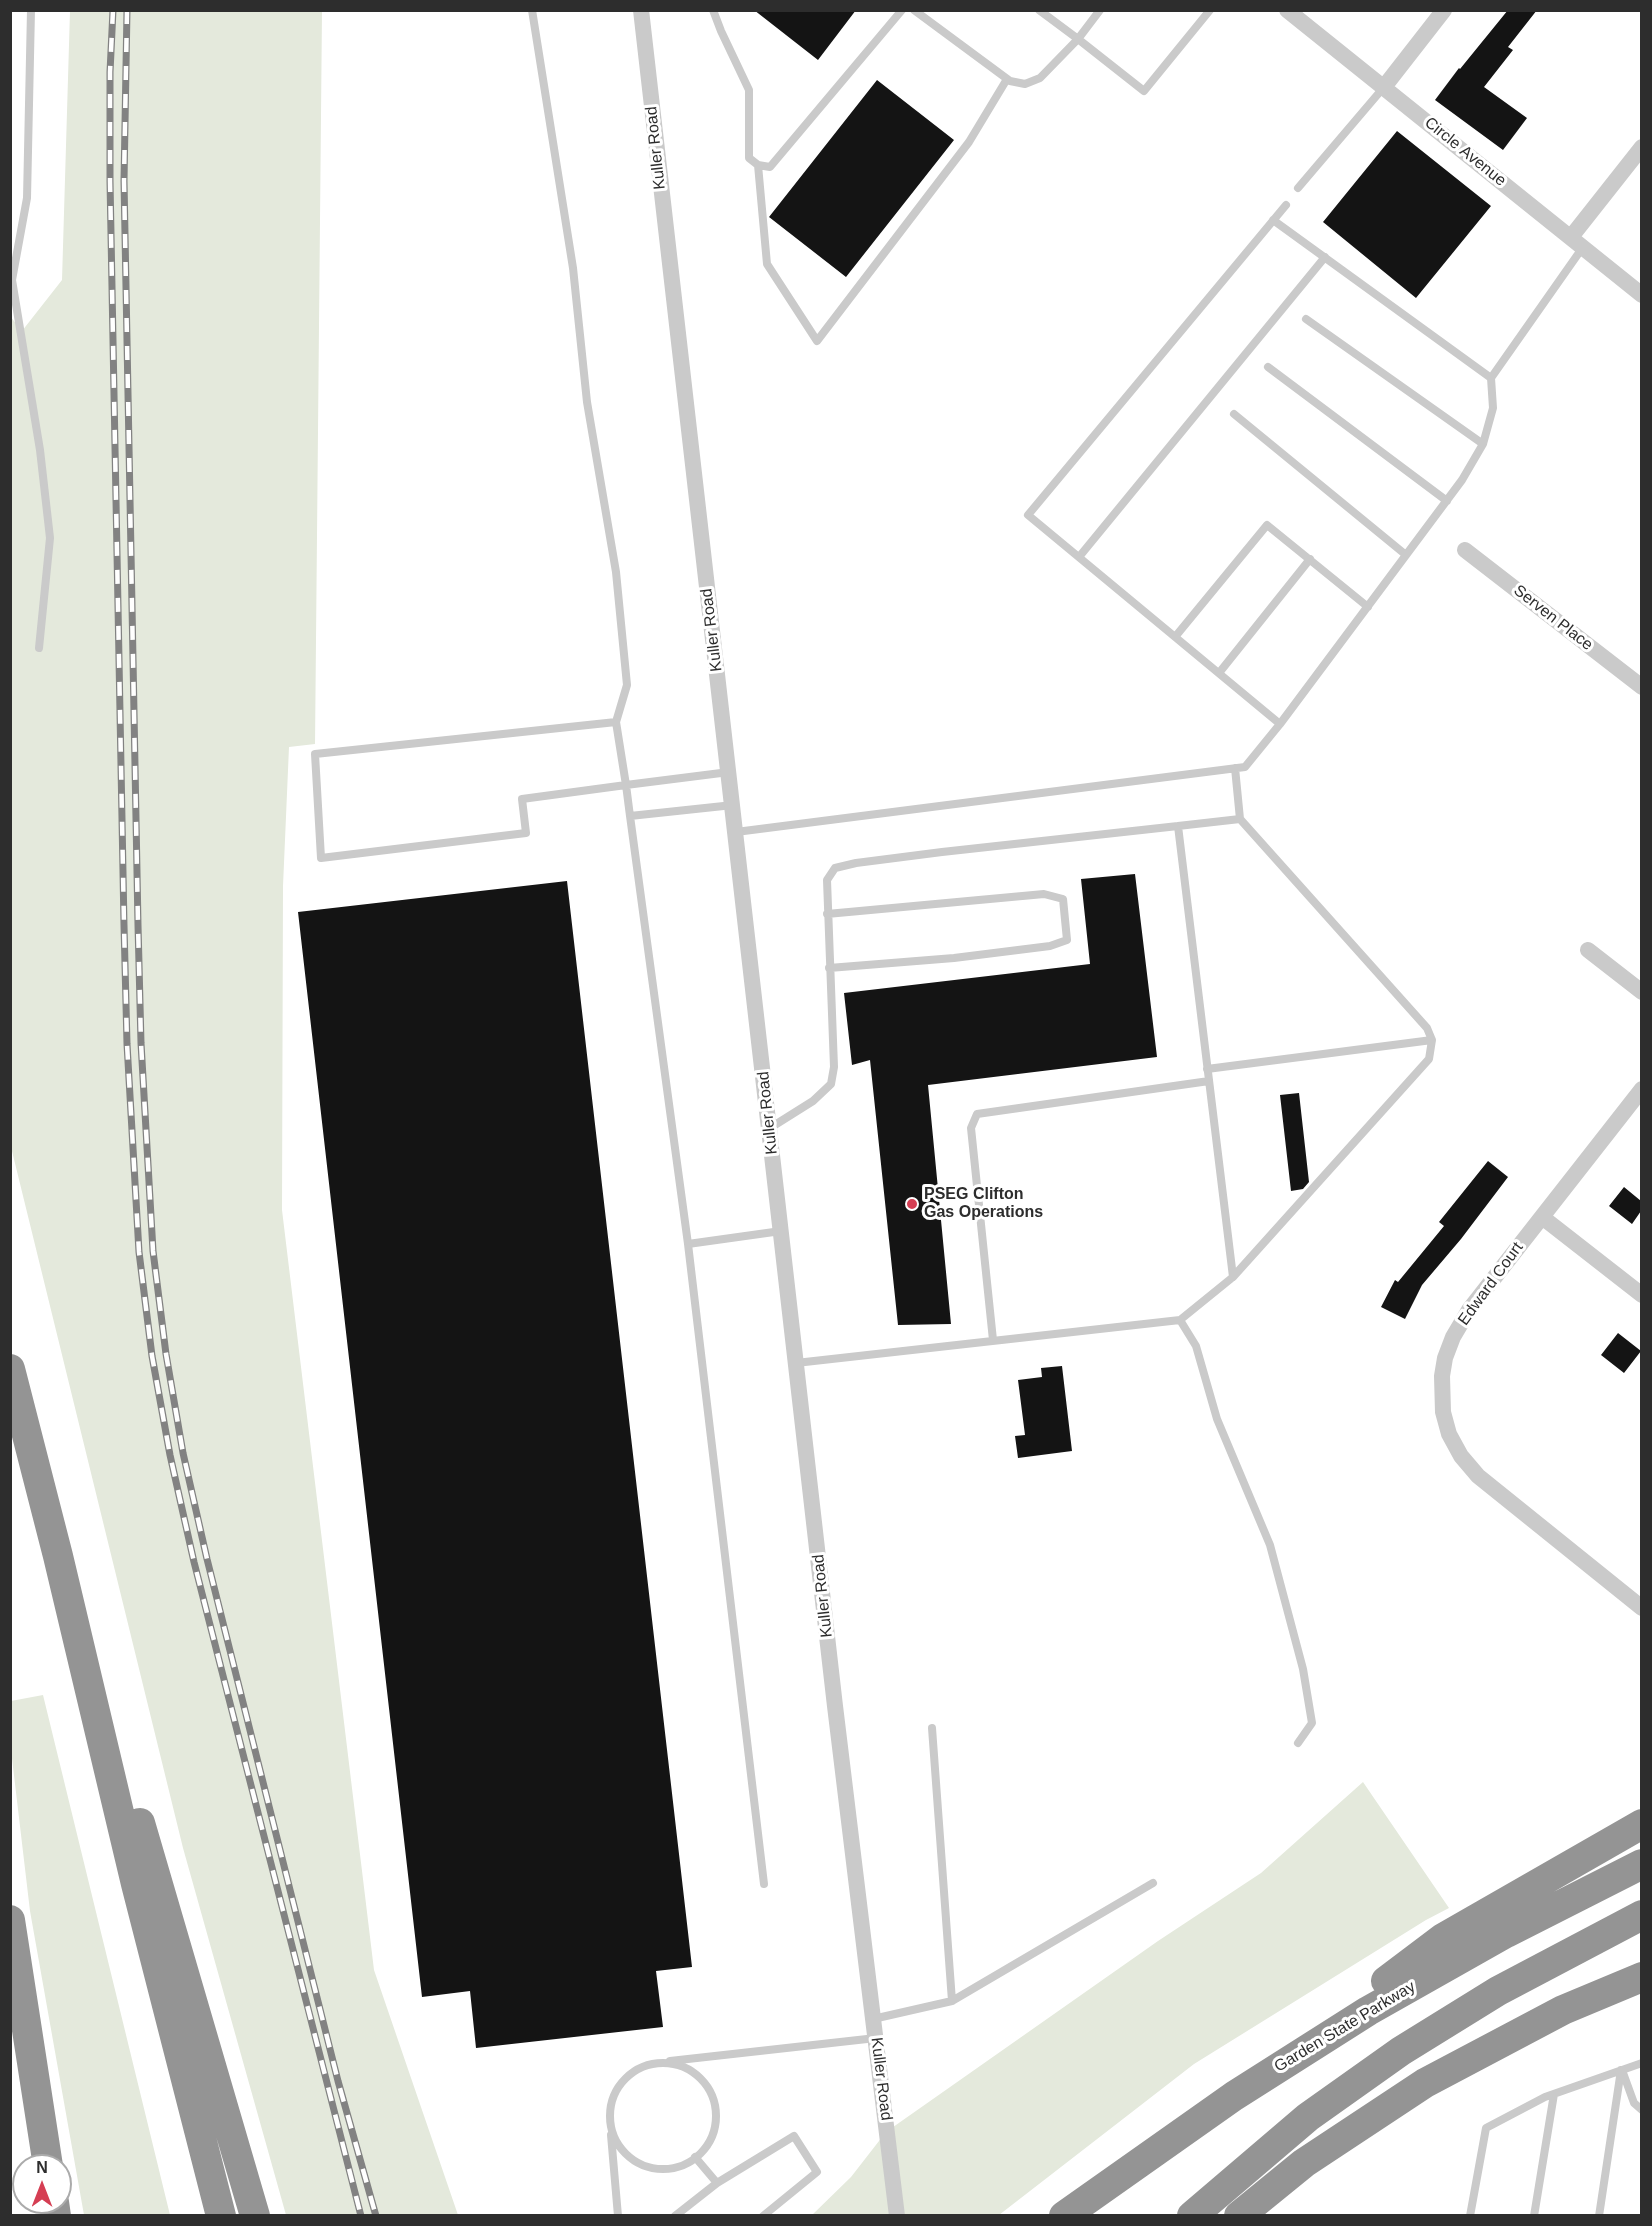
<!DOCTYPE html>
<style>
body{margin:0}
#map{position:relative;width:1652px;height:2226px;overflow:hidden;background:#fff;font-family:Helvetica,sans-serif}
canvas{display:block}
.frame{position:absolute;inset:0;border:12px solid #2d2d2d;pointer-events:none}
.north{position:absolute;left:12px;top:2154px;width:60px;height:60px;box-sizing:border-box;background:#fff;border:2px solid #ababab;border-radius:50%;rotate:0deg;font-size:16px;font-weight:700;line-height:24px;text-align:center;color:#2d2d2d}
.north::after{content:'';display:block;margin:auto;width:21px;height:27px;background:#d53e53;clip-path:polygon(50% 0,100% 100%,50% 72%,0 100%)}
</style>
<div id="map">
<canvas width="1652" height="2226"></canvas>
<div class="frame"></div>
<div class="north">N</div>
</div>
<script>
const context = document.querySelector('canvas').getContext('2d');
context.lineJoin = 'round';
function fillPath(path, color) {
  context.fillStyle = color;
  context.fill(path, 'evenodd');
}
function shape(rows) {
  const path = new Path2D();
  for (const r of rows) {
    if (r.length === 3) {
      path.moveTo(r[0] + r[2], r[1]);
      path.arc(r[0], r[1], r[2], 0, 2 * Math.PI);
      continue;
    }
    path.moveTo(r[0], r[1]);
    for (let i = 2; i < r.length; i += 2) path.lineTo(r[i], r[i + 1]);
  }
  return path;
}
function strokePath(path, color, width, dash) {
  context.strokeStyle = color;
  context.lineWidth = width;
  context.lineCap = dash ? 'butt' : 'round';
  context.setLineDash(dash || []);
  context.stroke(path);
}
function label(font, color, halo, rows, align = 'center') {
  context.font = font + ' Helvetica,sans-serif';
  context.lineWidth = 6;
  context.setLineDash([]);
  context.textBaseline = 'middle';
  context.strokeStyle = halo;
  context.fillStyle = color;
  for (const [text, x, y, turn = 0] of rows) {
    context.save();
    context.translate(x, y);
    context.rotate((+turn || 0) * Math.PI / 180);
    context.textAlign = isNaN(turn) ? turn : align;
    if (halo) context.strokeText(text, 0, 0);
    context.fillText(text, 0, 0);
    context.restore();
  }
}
fillPath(shape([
 [70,11,322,11,315,744,289,747,283,886,282,1210,374,1970,458,2215,286,2215,183,1848,11,1147,10,316,22,331,62,280],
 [43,1695,170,2215,84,2215,30,1911,11,1750,11,1701],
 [1363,1782,1449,1908,1426,1920,1194,2064,999,2215,811,2216,851,2177,886,2132,1158,1941,1261,1873]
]), '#e4e9dc');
fillPath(shape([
 [754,10,856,10,818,60],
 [1508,10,1537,10,1508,47,1513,50,1484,87,1527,118,1503,150,1435,100,1459,68,1460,69],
 [877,80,954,140,846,277,769,217],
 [1397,131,1491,206,1416,298,1323,222],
 [1135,874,1157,1057,928,1085,951,1324,898,1325,870,1060,852,1065,844,993,1090,964,1081,879],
 [567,881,692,1967,656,1971,663,2027,476,2048,470,1991,422,1997,298,912],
 [1299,1093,1309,1182,1303,1189,1291,1191,1280,1095],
 [1488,1161,1508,1177,1461,1239,1422,1285,1405,1319,1381,1307,1395,1280,1398,1282,1444,1226,1439,1222],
 [1624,1187,1641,1201,1641,1211,1632,1224,1609,1206],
 [1618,1333,1641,1351,1624,1373,1601,1355],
 [1062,1366,1072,1451,1018,1458,1015,1436,1025,1435,1018,1380,1042,1377,1041,1368]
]), '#141414');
strokePath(shape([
 [31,10,27,198,12,280,40,450,50,538,39,648],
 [532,10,573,268,587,402,616,572,627,685,616,722],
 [713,10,721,31,749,90,749,158,758,165,770,167,902,10],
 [914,10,1010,81,1025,84,1040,78,1078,39,1039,10],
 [1100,10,1078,39,1144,91,1210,10],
 [758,165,767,264,817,341,969,142,1007,79],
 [1298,188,1384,87],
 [1273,220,1491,378],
 [1306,319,1483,444],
 [1268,367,1447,501],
 [1234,414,1406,555],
 [1079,557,1325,257],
 [1175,637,1267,525,1368,607],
 [1219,673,1310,559],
 [1280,724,1462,480,1483,444,1493,408,1491,378,1583,247],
 [630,816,733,805],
 [1178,826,1240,819],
 [736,832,1245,767,1280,724,1028,515,1286,205],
 [827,914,1044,894,1063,899,1067,940,1050,946,954,958,829,968],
 [1207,1069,1432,1040],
 [770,1128,813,1101,831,1084,834,1067,827,880,835,868,856,863,942,852,1178,826,1233,1277,1180,1320,796,1363],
 [688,1244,630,816,626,785,616,722,315,754,321,858,526,833,522,799,626,785,729,772],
 [1233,1277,1429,1059,1432,1040,1427,1028,1240,819,1235,768],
 [1180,1320,1196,1346,1217,1419,1270,1545,1303,1669,1312,1723,1298,1743],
 [993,1340,971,1128,977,1114,1209,1081],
 [932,1728,952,2001],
 [764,1884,688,1244,781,1231],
 [873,2019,952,2001,1153,1883],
 [670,2061,876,2038],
 [663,2116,53],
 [1622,2070,1634,2103,1642,2110],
 [611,2135,618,2216],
 [695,2157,717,2183,794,2136,817,2172,763,2216],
 [675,2216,717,2183],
 [1470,2216,1486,2128,1545,2097,1642,2063],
 [1534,2216,1554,2094],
 [1599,2216,1621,2070]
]), '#cacaca', 8);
strokePath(shape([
 [641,10,835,1706,897,2216],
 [1287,10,1642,295],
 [1384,87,1444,10],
 [1571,237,1642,147],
 [1465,550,1642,687],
 [1588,950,1642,992],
 [1642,1089,1469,1310,1453,1337,1445,1358,1442,1376,1443,1412,1449,1434,1461,1456,1478,1476,1642,1608],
 [1542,1217,1642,1295]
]), '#cacaca', 16);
strokePath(shape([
 [10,1369,58,1556,136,1884,221,2216],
 [140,1823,255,2216],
 [10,1920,48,2166],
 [1386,1981,1443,1938,1642,1824],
 [54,2202,56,2216],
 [1064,2216,1234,2096,1368,2011,1506,1933,1642,1864],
 [1192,2216,1308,2117,1401,2051,1498,1991,1642,1915],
 [1239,2216,1304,2163,1425,2083,1563,2010,1642,1977]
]), '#949494', 30);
const rail = shape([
 [113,10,110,72,110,181,124,925,127,1044,139,1252,152,1356,170,1455,194,1562,361,2216],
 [127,10,124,181,138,925,141,1043,153,1251,166,1354,183,1453,207,1559,338,2081,376,2216]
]);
strokePath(rail, '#828282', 7);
strokePath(rail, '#fff', 4.5, [14]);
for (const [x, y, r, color] of [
 [912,1204,6,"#d53e53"]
]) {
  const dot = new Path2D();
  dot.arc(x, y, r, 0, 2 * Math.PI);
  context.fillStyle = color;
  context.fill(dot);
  strokePath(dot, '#fff', 2);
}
label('16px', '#2d2d2d', '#fff', [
 ["Kuller Road",656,148,-96],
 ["Circle Avenue",1465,152,39],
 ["Serven Place",1553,618,38],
 ["Kuller Road",712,630,-97],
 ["Kuller Road",768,1113,-96],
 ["Edward Court",1491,1284,-54],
 ["Kuller Road",823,1596,-96],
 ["Garden State Parkway",1345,2027,-31],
 ["Kuller Road",881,2079,83]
]);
label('bold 16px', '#2d2d2d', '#fff', [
 ["PSEG Clifton",924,1195],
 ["Gas Operations",924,1213]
], 'left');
</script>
